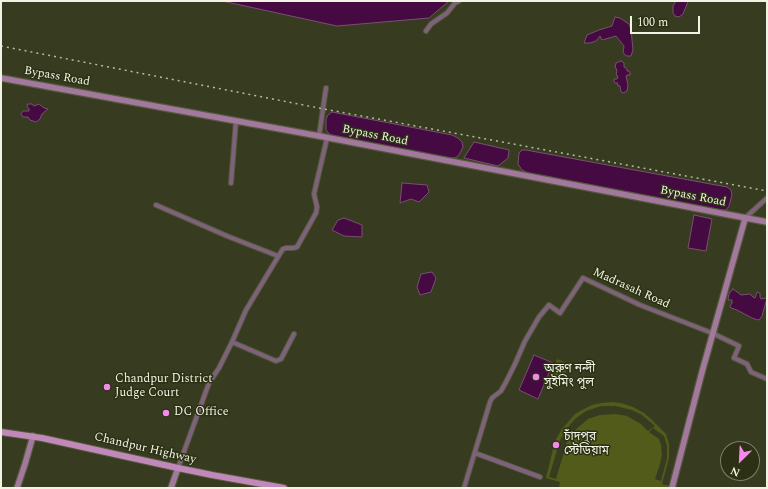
<!DOCTYPE html>
<meta charset="utf-8">
<style>
body{margin:0}
#map{position:relative;width:768px;height:489px;overflow:hidden;background:#373b1f;font-family:Spectral,serif}
canvas{display:block}
.frame{position:absolute;inset:0;border:2px solid #f1f4e3;pointer-events:none}
.north{position:absolute;left:720px;top:441px;width:40px;height:40px;box-sizing:border-box;background:#2c3115;border:1px solid #7b7f67;border-radius:50%;rotate:204deg;font-size:11px;font-weight:700;line-height:16px;text-align:center;color:#f1f4e3}
.north::after{content:'';display:block;margin:auto;width:14px;height:18px;background:#f788eb;clip-path:polygon(50% 0,100% 100%,50% 72%,0 100%)}
.scale{position:absolute;left:630px;top:16px;width:70px;height:18px;box-sizing:border-box;border:2px solid #f1f4e3;border-top:0;padding-left:5px;font-size:12px;line-height:14px;white-space:nowrap;color:#f1f4e3;-webkit-text-stroke:3px #2c3115;paint-order:stroke}
</style>
<div id="map">
<canvas width="768" height="489"></canvas>
<div class="frame"></div>
<div class="north">N</div>
<div class="scale">100 m</div>
</div>
<script>
const context = document.querySelector('canvas').getContext('2d');
context.lineJoin = 'round';
function fillPath(path, color) {
  context.fillStyle = color;
  context.fill(path, 'evenodd');
}
function shape(rows) {
  const path = new Path2D();
  for (const r of rows) {
    path.moveTo(r[0], r[1]);
    for (let i = 2; i < r.length; i += 2) path.lineTo(r[i], r[i + 1]);
  }
  return path;
}
function strokePath(path, color, width, dash) {
  context.strokeStyle = color;
  context.lineWidth = width;
  context.lineCap = dash ? 'butt' : 'round';
  context.setLineDash(dash || []);
  context.stroke(path);
}
function label(font, color, halo, rows, align = 'center') {
  context.font = font + ' Spectral,"Noto Sans Bengali",serif';
  context.lineWidth = 3;
  context.setLineDash([]);
  context.textBaseline = 'middle';
  context.strokeStyle = halo;
  context.fillStyle = color;
  for (const [text, x, y, turn = 0] of rows) {
    context.save();
    context.translate(x, y);
    context.rotate((+turn || 0) * Math.PI / 180);
    context.textAlign = isNaN(turn) ? turn : align;
    if (halo) context.strokeText(text, 0, 0);
    context.fillText(text, 0, 0);
    context.restore();
  }
}
fillPath(shape([
 [557,359,569,364,560,385,548,380],
 [612,402,621,403,633,407,644,413,651,419,666,434,669,444,669,458,662,484,670,486,669,488,658,487,658,488,559,488,560,482,546,478,555,441,562,429,569,421,575,414,584,409,592,405,601,403],
 [603,406,615,406,632,410,642,415,655,426,648,431,641,424,627,416,616,414,600,415,588,419,581,425,575,430,567,442,556,479,549,477,560,440,569,426,575,419,586,411,598,407],
 [653,428,664,436,667,446,667,458,661,481,655,479,660,464,662,455,661,445,659,439,649,432]
]), '#525b1a');
const water = shape([
 [222,1,449,1,429,18,337,26,222,1],
 [676,1,688,1,687,4,683,14,679,17,675,16,673,13,673,6,676,1],
 [615,17,620,18,629,24,631,29,633,50,631,56,627,56,625,55,623,52,624,46,616,36,602,40,600,36,596,41,590,43,584,43,587,35,599,30,612,26,615,17],
 [621,61,624,63,624,67,627,69,627,71,629,71,630,73,630,75,627,75,626,76,628,85,627,91,623,93,621,92,620,86,617,85,618,83,615,83,614,81,614,79,617,79,618,76,616,75,617,71,616,68,615,68,616,63,621,61],
 [28,104,32,104,34,106,39,104,44,108,48,109,42,114,40,119,36,122,30,120,28,117,23,117,21,114,23,111,29,111,29,109,27,106,28,104],
 [332,112,452,135,458,138,462,142,463,147,460,153,457,157,455,158,448,158,331,136,326,130,326,119,328,115,332,112],
 [474,142,509,150,508,158,498,166,464,158,474,142],
 [522,150,526,150,727,187,731,190,732,195,729,206,726,210,720,210,528,173,522,170,518,164,519,153,522,150],
 [402,183,427,185,429,192,419,202,411,199,400,203,402,183],
 [694,215,712,219,706,251,688,248,694,215],
 [344,218,362,225,362,237,344,236,332,230,338,220,344,218],
 [432,272,436,278,431,292,420,295,417,287,421,274,432,272],
 [733,289,741,295,750,294,753,297,755,298,757,292,760,293,760,297,761,299,767,298,762,316,760,319,758,320,752,318,737,310,731,308,730,306,732,303,732,300,729,300,728,299,729,294,733,289],
 [534,355,553,363,538,399,519,390,534,355]
]);
fillPath(water, '#450a41');
strokePath(water, '#795072', 1);
const street = shape([
 [426,31,431,24,447,13,455,3,459,1],
 [319,136,326,88],
 [231,183,236,121],
 [156,205,227,236,278,256],
 [745,218,767,198],
 [232,342,276,361,281,359,294,334],
 [475,453,540,477],
 [178,468,209,383,219,368,232,342,246,310,281,252,283,249,286,248,293,248,297,247,316,213,317,207,314,194,327,138],
 [464,488,490,402,492,398,501,391,506,382,515,364,525,341,539,317,549,305,560,313,583,278,640,305,712,333,739,346,734,358,747,364,751,372,767,379]
]);
const secondary = shape([
 [1,78,319,136,767,222],
 [17,488,25,464,33,436],
 [171,488,178,468],
 [672,488,702,372,745,219]
]);
const primary = shape([
 [1,432,42,438,178,468,212,475,284,488]
]);
strokePath(street, '#55593e', 6);
strokePath(secondary, '#55593e', 8);
strokePath(primary, '#55593e', 8);
strokePath(street, '#7d6279', 4);
strokePath(secondary, '#a3789d', 5.5);
strokePath(primary, '#c189b9', 6);
strokePath(shape([
 [1,46,324,109,767,191]
]), '#b7baa5', 1.5, [2, 4]);
for (const [x, y, r, color] of [
 [536,377,4,"#f788eb"],
 [107,387,4,"#f788eb"],
 [166,413,4,"#f788eb"],
 [556,445,4,"#f788eb"]
]) {
  const dot = new Path2D();
  dot.arc(x, y, r, 0, 2 * Math.PI);
  context.fillStyle = color;
  context.fill(dot);
  strokePath(dot, '#2c3115', 1.5);
}
label('12px', '#f1f4e3', '#2c3115', [
 ["Bypass Road",57,77,10],
 ["Bypass Road",375,136,11],
 ["Bypass Road",693,197,11],
 ["Madrasah Road",631,289,24],
 ["Chandpur Highway",145,449,13]
]);
label('12px', '#f1f4e3', '#2c3115', [
 ["অরুণ নন্দী",544,370],
 ["সুইমিং পুল",544,384],
 ["Chandpur District",115,380],
 ["Judge Court",115,394],
 ["DC Office",174,413],
 ["চাঁদপুর",564,438],
 ["স্টেডিয়াম",564,452]
], 'left');
</script>
